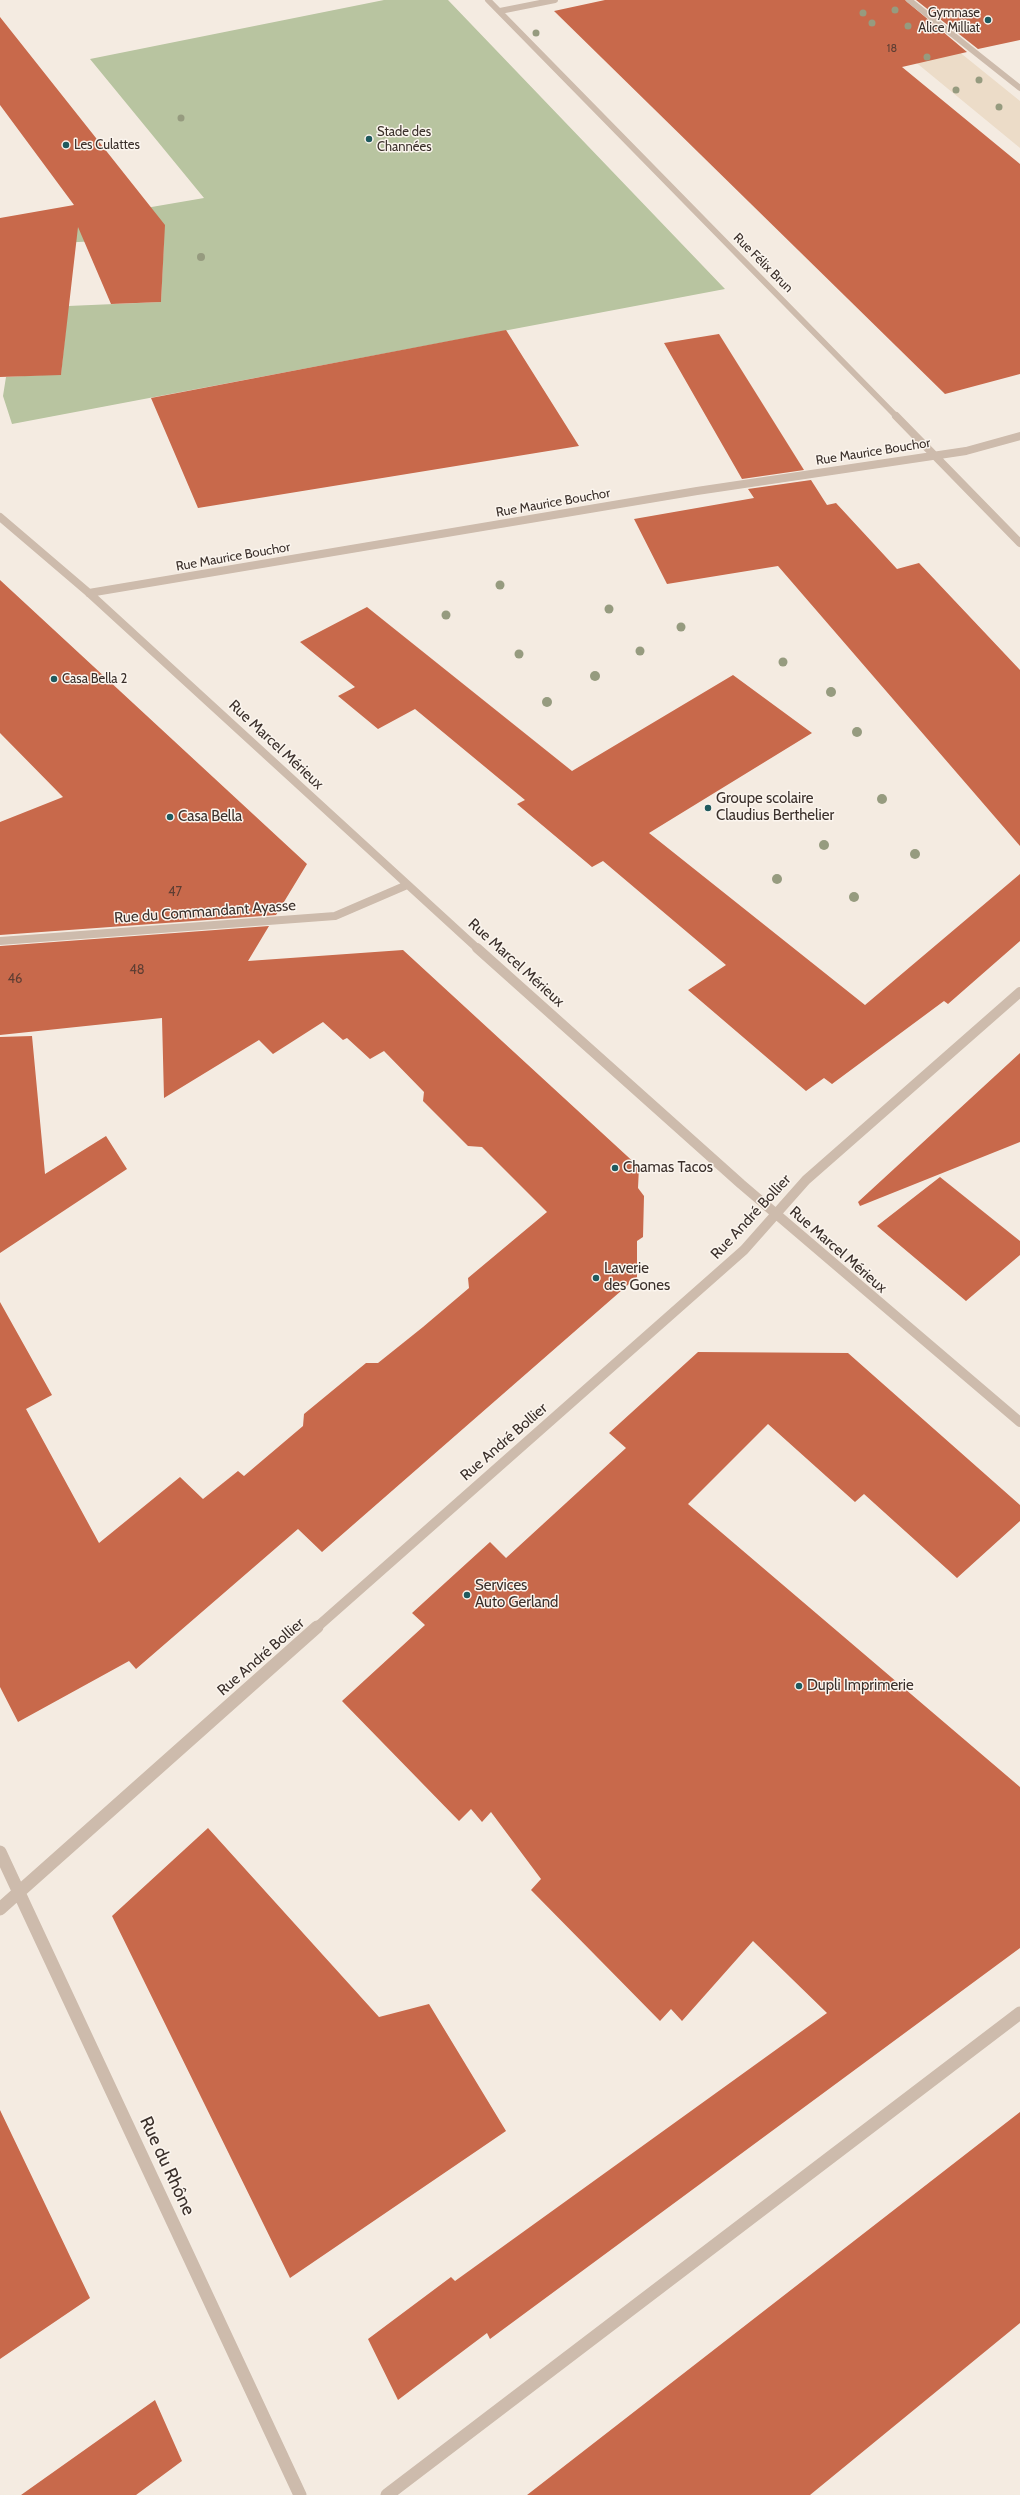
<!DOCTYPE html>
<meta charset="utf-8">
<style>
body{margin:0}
canvas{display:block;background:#f4ebe1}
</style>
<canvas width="1020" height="2495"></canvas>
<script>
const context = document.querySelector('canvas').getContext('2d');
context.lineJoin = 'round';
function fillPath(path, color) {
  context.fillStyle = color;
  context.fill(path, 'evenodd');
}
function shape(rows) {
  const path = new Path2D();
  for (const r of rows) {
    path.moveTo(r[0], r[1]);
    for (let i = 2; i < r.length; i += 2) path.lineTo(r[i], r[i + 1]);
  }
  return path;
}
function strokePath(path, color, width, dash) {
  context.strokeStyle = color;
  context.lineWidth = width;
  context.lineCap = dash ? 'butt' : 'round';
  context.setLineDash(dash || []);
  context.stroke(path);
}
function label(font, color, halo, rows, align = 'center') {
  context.font = font + ' Cabin,sans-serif';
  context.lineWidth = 3;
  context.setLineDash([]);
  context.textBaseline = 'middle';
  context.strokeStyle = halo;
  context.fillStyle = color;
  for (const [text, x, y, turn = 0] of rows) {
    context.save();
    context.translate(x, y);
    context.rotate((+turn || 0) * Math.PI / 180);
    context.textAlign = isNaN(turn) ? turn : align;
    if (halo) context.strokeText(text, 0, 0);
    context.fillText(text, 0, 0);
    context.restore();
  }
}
fillPath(shape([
 [384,0,448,0,725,289,12,424,3,396,6,377,61,374,68,306,161,302,164,238,57,243,0,233,204,198,90,59]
]), '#b8c4a0');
fillPath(shape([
 [840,0,895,0,1020,101,1020,148]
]), '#ecdcc8');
fillPath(shape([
 [605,0,905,0,967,52,902,67,1020,164,1020,374,945,394,554,11],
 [916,0,1020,0,1020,40,978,49],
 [0,17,165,225,161,302,111,304,78,227,61,375,0,377,0,218,74,205,0,105],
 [506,330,579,446,198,508,151,398],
 [719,334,804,470,742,479,664,343],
 [811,480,827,505,836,503,897,569,919,563,1020,670,1020,846,778,566,667,584,634,519,754,498,748,489],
 [0,580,307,864,276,915,0,935,0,822,63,797,0,733],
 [367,607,572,771,733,675,812,733,649,833,865,1005,1020,874,1020,941,948,1004,944,1001,832,1084,824,1078,806,1091,688,990,726,965,603,861,592,867,517,804,525,800,415,709,378,729,338,696,355,687,300,642],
 [269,926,248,961,403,950,639,1167,638,1188,644,1196,643,1237,637,1241,637,1277,322,1552,298,1529,136,1669,129,1661,18,1722,0,1687,0,1302,52,1395,26,1409,99,1543,180,1477,203,1499,238,1471,244,1476,303,1426,304,1414,366,1363,378,1363,423,1327,469,1288,468,1278,547,1212,482,1147,468,1146,423,1101,424,1092,384,1051,370,1059,347,1038,343,1040,323,1022,273,1054,259,1040,164,1098,162,1018,0,1035,0,946],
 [32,1036,45,1174,106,1136,127,1169,0,1253,0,1037],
 [1020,1053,1020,1142,860,1206,858,1202],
 [940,1177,1020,1241,1020,1255,966,1301,877,1226],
 [698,1352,848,1353,1020,1505,1020,1521,957,1578,864,1494,855,1502,768,1424,688,1504,1020,1787,1020,1948,490,2339,487,2333,398,2400,368,2339,451,2277,455,2281,827,2013,753,1941,682,2021,671,2009,660,2021,531,1890,541,1879,491,1812,482,1822,471,1809,459,1821,342,1701,425,1625,412,1613,490,1542,506,1558,626,1448,609,1433],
 [208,1828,379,2017,429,2004,506,2131,290,2278,112,1916],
 [0,2110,90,2298,0,2359],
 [1020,2112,1020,2323,810,2495,527,2495],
 [155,2400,182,2461,136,2495,21,2495]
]), '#c8694b');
strokePath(shape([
 [387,2495,1020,2013]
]), '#cdbbac', 13);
strokePath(shape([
 [488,0,897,417],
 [909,0,1020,88],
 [500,11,555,0]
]), '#cdbbac', 6);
strokePath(shape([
 [896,416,1020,543],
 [0,517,89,593,478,949],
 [89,593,697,491,966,451,1020,436],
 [0,941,335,916,407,885]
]), '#cdbbac', 8);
strokePath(shape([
 [477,948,741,1184,1020,1422],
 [316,1628,744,1250,806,1180,1020,992]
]), '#cdbbac', 10);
strokePath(shape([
 [0,1852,300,2495],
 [0,1909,317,1627]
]), '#cdbbac', 13);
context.fillStyle = '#969b7f';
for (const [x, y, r] of [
 [895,10,3.5],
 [863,13,3.5],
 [872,23,3.5],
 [908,26,3.5],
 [536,33,3.5],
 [927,57,3.5],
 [979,80,3.5],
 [956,90,3.5],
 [999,107,3.5],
 [181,118,3.5],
 [201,257,4],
 [500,585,4.5],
 [609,609,4.5],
 [446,615,4.5],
 [681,627,4.5],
 [640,651,4.5],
 [519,654,4.5],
 [783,662,4.5],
 [595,676,5],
 [831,692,5],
 [547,702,5],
 [857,732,5],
 [882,799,5],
 [824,845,5],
 [915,854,5],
 [777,879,5],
 [854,897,5]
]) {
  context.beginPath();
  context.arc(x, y, r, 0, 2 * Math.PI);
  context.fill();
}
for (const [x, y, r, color] of [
 [988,20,4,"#1f5a5e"],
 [369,139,4,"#1f5a5e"],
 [66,145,4,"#1f5a5e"],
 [54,679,4,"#1f5a5e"],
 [708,808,4,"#1f5a5e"],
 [170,817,4,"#1f5a5e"],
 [615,1168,4,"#1f5a5e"],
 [596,1278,4,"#1f5a5e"],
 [467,1595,4,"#1f5a5e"],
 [799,1686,4,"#1f5a5e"]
]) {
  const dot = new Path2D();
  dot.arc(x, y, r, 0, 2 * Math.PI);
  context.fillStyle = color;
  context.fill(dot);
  strokePath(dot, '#fbf5ee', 1.5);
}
label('11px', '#5e3e33', null, [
 ["18",892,49]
]);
label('13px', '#3b302b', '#fbf5ee', [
 ["Gymnase",980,13,"right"],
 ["Alice Milliat",980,28,"right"],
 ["Stade des",377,132],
 ["Channées",377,147],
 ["Les Culattes",74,145],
 ["Casa Bella 2",62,679]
], 'left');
label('13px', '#3b302b', '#fbf5ee', [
 ["Rue Félix Brun",763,263,45],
 ["Rue Maurice Bouchor",873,452,-9],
 ["Rue Maurice Bouchor",553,503,-10],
 ["Rue Maurice Bouchor",233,557,-10]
]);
label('13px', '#5e3e33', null, [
 ["47",175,892],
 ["48",137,970],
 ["46",15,979]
]);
label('15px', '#3b302b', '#fbf5ee', [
 ["Rue Marcel Mérieux",276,745,43],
 ["Rue du Commandant Ayasse",205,912,-4],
 ["Rue Marcel Mérieux",516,963,42],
 ["Rue André Bollier",751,1217,-47],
 ["Rue Marcel Mérieux",838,1250,41],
 ["Rue André Bollier",504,1442,-41],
 ["Rue André Bollier",261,1657,-41]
]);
label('15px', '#3b302b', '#fbf5ee', [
 ["Groupe scolaire",716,799],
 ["Claudius Berthelier",716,816],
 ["Casa Bella",178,817],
 ["Chamas Tacos",623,1168],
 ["Laverie",604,1269],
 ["des Gones",604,1286],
 ["Services",475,1586],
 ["Auto Gerland",475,1603],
 ["Dupli Imprimerie",807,1686]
], 'left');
label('18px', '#3b302b', '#fbf5ee', [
 ["Rue du Rhône",167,2166,65]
]);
</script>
